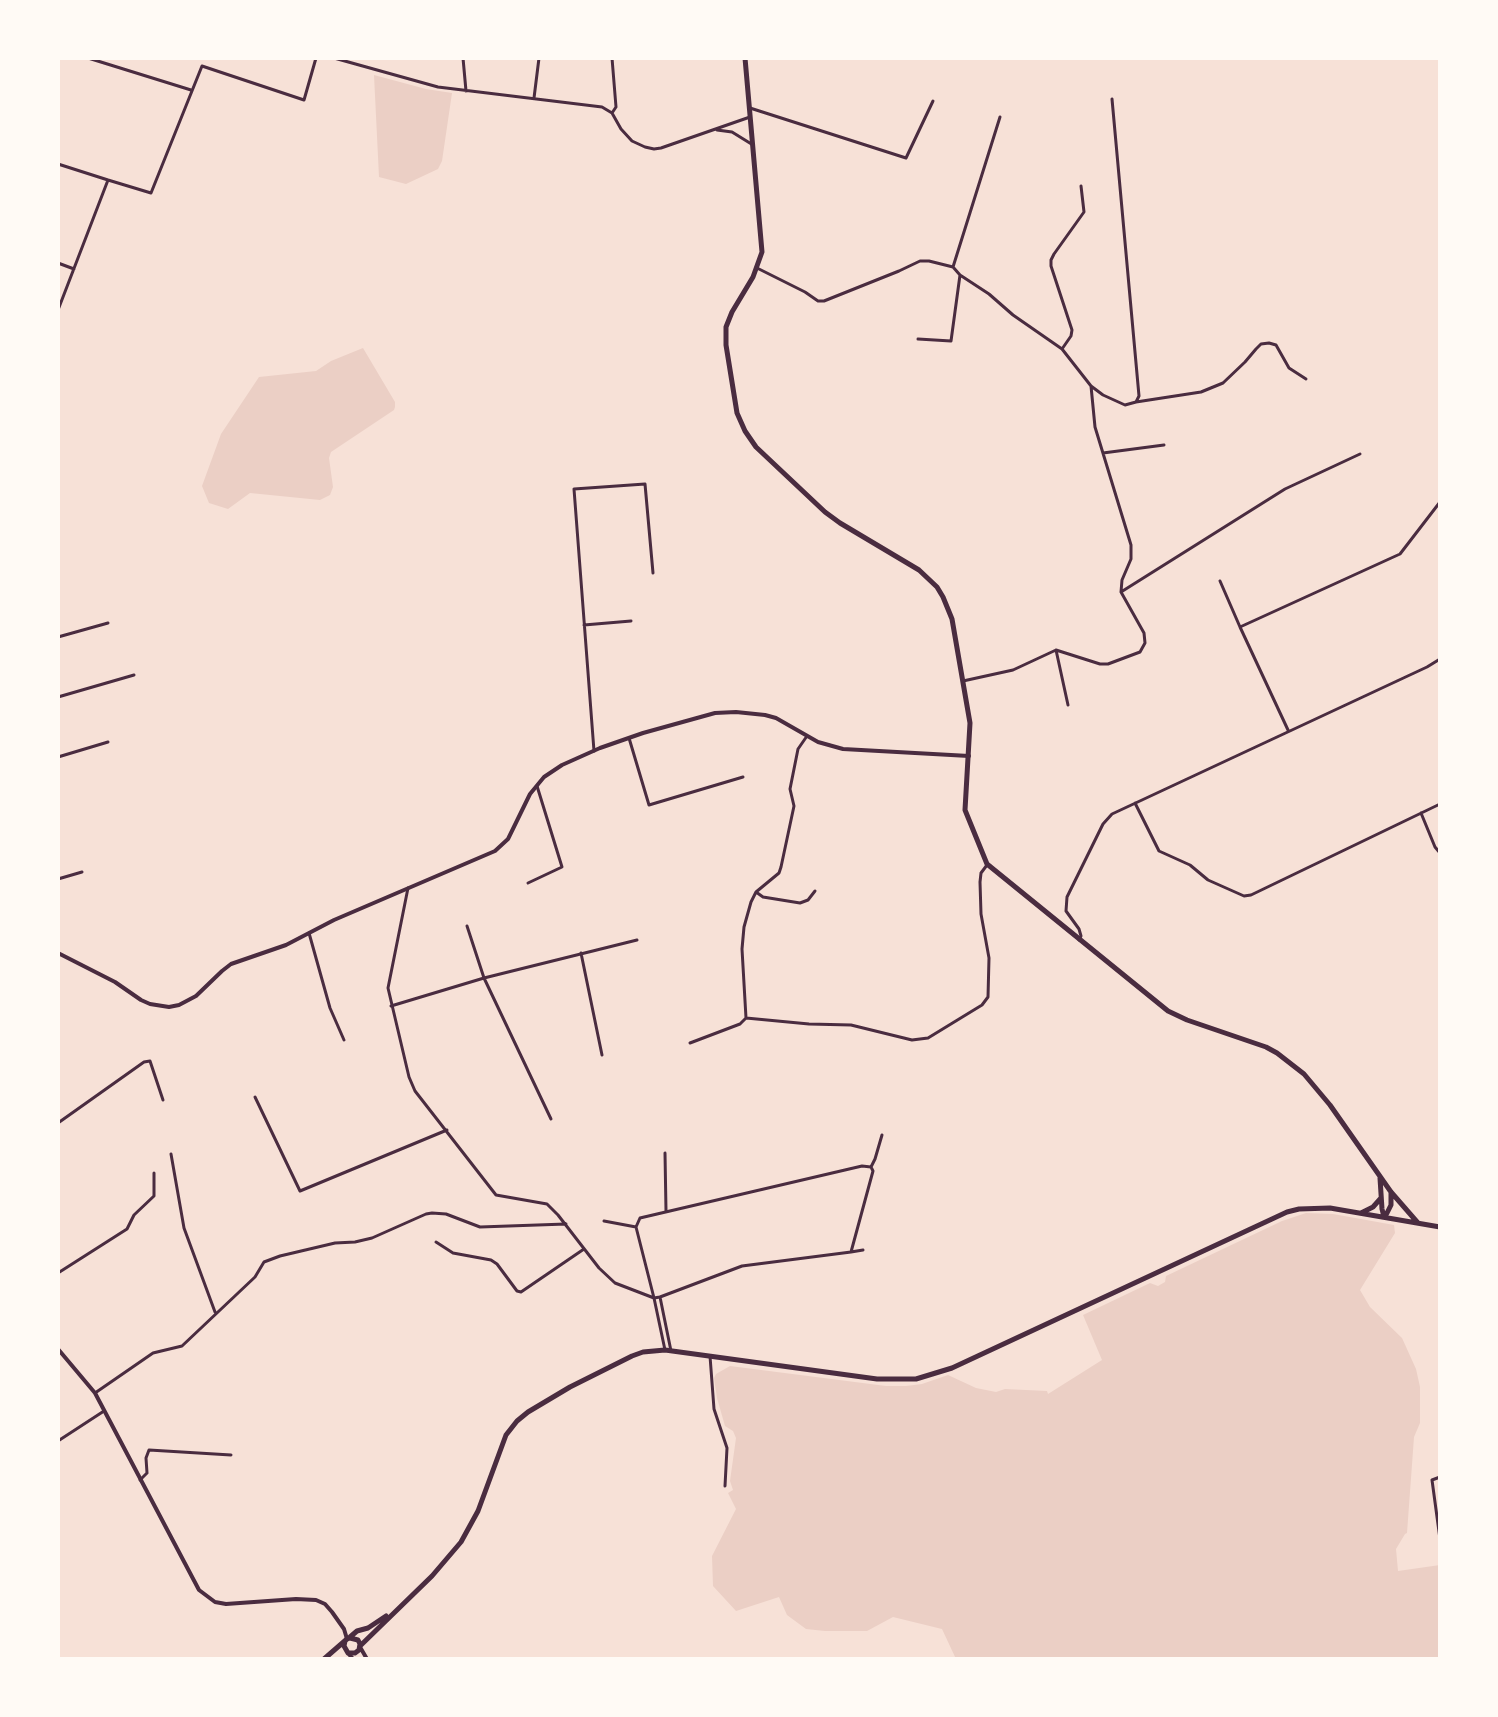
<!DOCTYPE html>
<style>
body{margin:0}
#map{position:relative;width:1498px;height:1717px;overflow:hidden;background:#f7e1d7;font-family:Inter,sans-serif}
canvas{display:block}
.frame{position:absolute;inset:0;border:60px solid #fffaf5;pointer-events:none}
</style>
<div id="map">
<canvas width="1498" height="1717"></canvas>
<div class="frame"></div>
</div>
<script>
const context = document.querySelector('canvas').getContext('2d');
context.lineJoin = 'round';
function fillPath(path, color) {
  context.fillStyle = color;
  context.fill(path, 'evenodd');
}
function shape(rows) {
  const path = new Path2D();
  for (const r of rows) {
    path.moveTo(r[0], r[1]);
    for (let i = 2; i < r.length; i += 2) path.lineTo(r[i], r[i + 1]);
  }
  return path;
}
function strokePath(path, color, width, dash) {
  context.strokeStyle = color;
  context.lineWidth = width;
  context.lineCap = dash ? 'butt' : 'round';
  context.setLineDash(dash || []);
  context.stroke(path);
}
fillPath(shape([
 [374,75,426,89,452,93,442,161,438,169,406,184,379,177],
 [363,348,395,402,395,407,394,410,331,452,329,458,333,487,330,495,320,500,250,493,228,509,209,503,202,486,221,434,259,377,316,371,331,361],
 [1306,1213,1333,1214,1394,1225,1395,1233,1360,1290,1370,1307,1402,1338,1416,1369,1420,1387,1420,1423,1414,1437,1407,1533,1405,1534,1396,1549,1398,1571,1440,1565,1440,1659,956,1659,942,1629,893,1617,867,1631,825,1631,806,1629,787,1615,779,1597,736,1611,713,1586,712,1556,736,1509,728,1493,733,1490,730,1481,736,1438,733,1431,725,1426,717,1398,714,1378,716,1374,730,1366,886,1386,906,1386,922,1384,948,1375,976,1388,996,1392,1005,1389,1047,1391,1048,1394,1102,1360,1083,1315,1150,1283,1158,1286,1165,1282,1166,1276,1282,1221]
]), '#ebcfc5');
strokePath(shape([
 [88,58,191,90],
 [334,58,438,87,602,107,612,113,621,129,632,141,645,147,654,149,661,148,750,117],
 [463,58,466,91],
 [612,58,616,107,612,113],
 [534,98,539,58],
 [1112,99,1139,396,1136,402],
 [750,108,906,158,933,101],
 [717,130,732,132,753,145],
 [58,164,108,180],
 [58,263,74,269],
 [953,267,1000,117],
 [757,268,805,292,818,301,824,301,899,271,920,261,929,261,953,267,960,275,989,294,1013,315,1062,349,1091,386,1103,395,1125,405,1136,402,1201,392,1223,383,1245,362,1256,349,1261,344,1269,343,1276,345,1289,368,1306,379],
 [58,310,108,180,151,193,202,66,304,100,316,58],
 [918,339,951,341,960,275],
 [1062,349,1071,336,1072,330,1051,266,1051,260,1054,254,1084,212,1081,186],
 [1103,453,1164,445],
 [1220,581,1240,627],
 [1121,592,1285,489,1360,454],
 [584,625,631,621],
 [58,637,108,623],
 [1056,650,1068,705],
 [963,681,1013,670,1056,650,1100,664,1108,664,1140,652,1145,643,1144,633,1121,592,1122,580,1131,559,1131,545,1095,427,1091,386],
 [58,697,134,675],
 [1288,730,1240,627,1400,554,1440,502],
 [629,738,649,805,743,777],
 [594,751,574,489,645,484,653,573],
 [58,757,108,742],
 [1135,803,1159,851,1190,865,1208,880,1244,896,1251,895,1440,804],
 [1421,813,1435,847,1440,853],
 [58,879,82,872],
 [528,883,562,867,537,786],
 [408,888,388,988,409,1077,415,1091,496,1195,547,1204,558,1215,599,1268,615,1283,654,1298,665,1350],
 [756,892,763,897,800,903,808,900,815,891],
 [467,926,484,978,551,1119],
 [309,933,330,1008,344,1040],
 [1079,940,1081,936,1079,929,1066,911,1067,897,1103,824,1112,814,1427,667,1440,659],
 [581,953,602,1055],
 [391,1006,484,978,637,940],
 [746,1018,809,1024,851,1025,912,1040,928,1038,982,1005,988,997,989,958,981,914,980,882,981,873,987,865],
 [746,1018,742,949,744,927,751,902,756,892,779,873,781,867,794,806,790,789,798,749,807,736],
 [690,1043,740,1024,746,1018],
 [255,1097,300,1191,447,1130],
 [58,1123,144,1062,150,1061,163,1100],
 [665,1153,666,1211],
 [171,1154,184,1228,215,1312],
 [871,1167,875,1159,882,1135],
 [604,1221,636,1227],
 [436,1242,453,1253,491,1260,497,1264,517,1291,521,1292,584,1249],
 [851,1252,863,1250],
 [58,1273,127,1229,134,1215,154,1196,154,1173],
 [660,1297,742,1266,851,1252,873,1171,871,1167,862,1166,640,1218,636,1227,654,1298,660,1297,671,1351],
 [710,1356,714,1409,727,1448,725,1486],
 [95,1393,153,1353,182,1346,255,1277,264,1262,280,1256,335,1243,355,1242,372,1238,426,1214,432,1213,446,1214,480,1227,566,1224],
 [58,1441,104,1411],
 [1440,1477,1432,1480,1440,1539],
 [140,1480,147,1473,146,1458,149,1450,231,1455]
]), '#4a2c40', 3);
strokePath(shape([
 [58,953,115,982,141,1000,150,1004,169,1007,179,1005,196,996,222,971,231,964,286,945,334,920,495,851,508,839,530,794,544,777,562,765,600,748,643,733,715,713,736,712,765,715,776,718,818,742,843,749,969,756],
 [58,1349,95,1393,199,1590,215,1602,226,1604,296,1599,316,1600,325,1604,332,1612,344,1629,347,1639],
 [360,1647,367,1659],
 [348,1653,353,1659]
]), '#4a2c40', 4);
strokePath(shape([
 [745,58,762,252,753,277,732,312,726,327,726,345,737,413,745,431,756,447,825,512,840,523,919,570,937,587,943,597,952,619,970,723,965,810,987,864,1168,1011,1187,1020,1266,1047,1277,1053,1304,1074,1330,1105,1391,1192,1418,1223],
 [1380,1178,1382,1209,1384,1217],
 [1361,1213,1373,1207,1381,1198],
 [1385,1217,1391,1205,1391,1192],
 [350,1637,357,1631,368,1628,386,1616],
 [360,1646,432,1576,461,1542,478,1511,506,1435,517,1421,528,1412,570,1387,632,1356,643,1352,665,1350,877,1379,916,1379,952,1368,1287,1212,1299,1209,1330,1208,1440,1227],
 [324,1659,347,1639,350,1638,358,1640,360,1644,359,1650,355,1653,348,1653,344,1646,345,1641]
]), '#4a2c40', 5);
</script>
